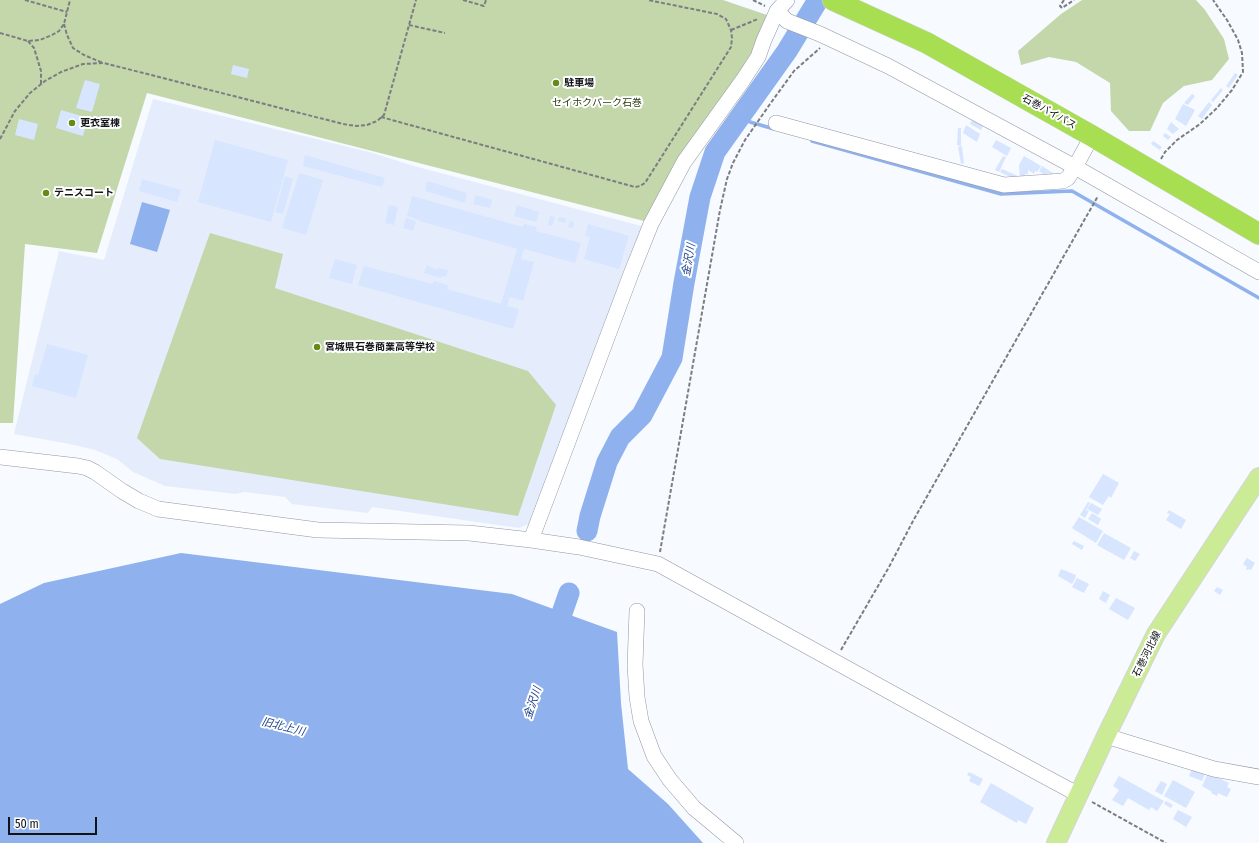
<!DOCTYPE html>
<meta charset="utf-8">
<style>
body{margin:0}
#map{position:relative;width:1259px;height:843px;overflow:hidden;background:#f7fafe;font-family:"Fira Sans Condensed",sans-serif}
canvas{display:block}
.scale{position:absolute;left:8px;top:817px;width:89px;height:18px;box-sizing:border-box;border:2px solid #111317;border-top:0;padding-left:5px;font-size:12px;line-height:14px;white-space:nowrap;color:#111317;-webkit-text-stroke:3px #fff;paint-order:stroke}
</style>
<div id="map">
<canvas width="1259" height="843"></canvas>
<div class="scale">50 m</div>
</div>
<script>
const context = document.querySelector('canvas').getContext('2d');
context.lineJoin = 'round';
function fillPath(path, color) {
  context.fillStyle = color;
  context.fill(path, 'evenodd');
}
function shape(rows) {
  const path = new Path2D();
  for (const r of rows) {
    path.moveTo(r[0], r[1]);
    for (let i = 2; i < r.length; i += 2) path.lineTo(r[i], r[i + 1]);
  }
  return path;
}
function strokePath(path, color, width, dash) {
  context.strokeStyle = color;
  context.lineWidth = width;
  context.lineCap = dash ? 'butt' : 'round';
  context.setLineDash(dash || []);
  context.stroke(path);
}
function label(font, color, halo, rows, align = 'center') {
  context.font = font + ' "Fira Sans Condensed","Noto Sans JP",sans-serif';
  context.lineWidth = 4;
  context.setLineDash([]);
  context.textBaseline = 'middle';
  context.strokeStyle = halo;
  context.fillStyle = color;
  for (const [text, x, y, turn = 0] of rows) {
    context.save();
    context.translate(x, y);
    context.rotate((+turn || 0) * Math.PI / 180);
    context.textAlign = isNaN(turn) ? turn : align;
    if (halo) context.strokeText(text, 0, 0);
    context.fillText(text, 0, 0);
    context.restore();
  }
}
fillPath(shape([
 [153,99,373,153,414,166,645,227,529,524,519,528,372,507,368,513,292,504,285,497,244,492,236,494,165,486,133,472,117,459,95,450,70,444,14,434,59,251,104,260]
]), '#e5edfc');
fillPath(shape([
 [0,0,723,0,767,15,752,52,644,221,147,93,97,253,25,244,13,423,0,423],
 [1082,0,1196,0,1205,10,1224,39,1229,59,1212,80,1184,86,1163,103,1150,131,1129,131,1111,111,1110,83,1076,62,1049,57,1021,65,1018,51,1061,14],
 [210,233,283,254,275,288,528,371,556,405,518,516,160,459,137,438]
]), '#c3d7ab');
fillPath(shape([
 [142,202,170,210,157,252,130,244],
 [181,553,512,594,617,632,621,703,628,769,668,804,703,843,0,843,0,604,44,583]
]), '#8fb1ed');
strokePath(shape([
 [741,117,750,122,774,129],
 [812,141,1001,194,1072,191,1259,298]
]), '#8fb1ed', 3.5);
strokePath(shape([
 [587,531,590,516,607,462,620,437,642,415,672,358,684,283,700,197,715,152,787,51,818,0],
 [553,639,569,593]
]), '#8fb1ed', 21);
fillPath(shape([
 [233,65,249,69,247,78,231,74],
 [1235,73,1238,75,1229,88,1226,86],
 [85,80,100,84,92,112,76,108],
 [1221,88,1223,90,1213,102,1211,100],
 [1192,94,1195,96,1188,105,1184,103],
 [1209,102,1212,105,1202,119,1198,116],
 [1183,104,1195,110,1186,126,1175,119],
 [61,110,88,118,83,136,56,128],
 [19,119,38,124,34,140,15,135],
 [972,120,983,126,981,130,970,124],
 [1171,122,1179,129,1173,134,1167,129],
 [966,125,980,134,977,142,963,133],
 [958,128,961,128,961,146,957,145],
 [1165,133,1171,137,1168,140,1163,136],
 [215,140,288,160,271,222,198,202],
 [996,140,1011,148,1007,156,992,147],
 [1153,141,1162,147,1160,150,1151,144],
 [962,146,964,163,961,164,958,147],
 [305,155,385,178,382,187,303,166],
 [1003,156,1006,157,999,172,995,170],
 [1024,156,1041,166,1037,172,1035,171,1034,174,1028,170,1028,174,1025,174,1025,179,1020,179,1019,165],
 [1042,166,1056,175,1054,177,1048,173,1046,176,1039,171],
 [1002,169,1018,176,1016,180,1000,172],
 [299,173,323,180,306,235,282,228],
 [285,176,293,179,283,214,275,212],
 [142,179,181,190,177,202,139,191],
 [427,181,467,193,465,203,425,191],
 [476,195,492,200,490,208,473,204],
 [412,196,523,227,524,224,537,227,536,231,581,243,575,263,524,249,521,259,534,262,523,301,510,297,507,306,519,309,513,329,358,285,364,266,433,284,433,281,448,285,447,289,501,304,517,249,420,221,420,220,407,216],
 [389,205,398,207,394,225,385,223],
 [517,205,539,212,536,222,514,216],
 [550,216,555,217,552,226,548,225],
 [559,217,566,218,565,223,558,221],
 [406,218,416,221,413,231,403,228],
 [570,221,574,222,573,228,568,227],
 [588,224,629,236,619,269,584,259,590,237,585,236],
 [335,259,357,265,352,284,329,278],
 [427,265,430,266,430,267,438,270,438,268,448,270,446,277,442,276,441,278,424,273],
 [47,344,88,355,76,398,32,386,35,374,38,375],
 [1103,474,1119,483,1111,498,1109,496,1103,505,1089,497],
 [1088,502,1090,503,1086,510,1089,511,1085,518,1080,515],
 [1091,503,1102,509,1098,515,1087,509],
 [1169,510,1186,520,1181,529,1166,520,1170,514,1167,513],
 [1092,513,1101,519,1098,525,1088,519],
 [1079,517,1103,531,1096,543,1072,528],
 [1104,533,1131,548,1124,560,1097,545],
 [1074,541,1084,546,1082,550,1072,544],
 [1134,551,1140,554,1135,561,1130,558],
 [1247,558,1255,563,1251,570,1249,569,1248,570,1246,569,1247,567,1243,564],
 [1061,569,1076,575,1075,577,1076,577,1072,584,1058,576],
 [1077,578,1089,584,1084,593,1072,587],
 [1217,587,1223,590,1220,595,1214,591],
 [1103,591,1110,595,1106,603,1099,599],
 [1116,598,1135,608,1128,620,1109,609],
 [1192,769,1205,774,1202,781,1189,776],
 [969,772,983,779,979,786,969,781,971,777,967,775],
 [1208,773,1229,783,1227,787,1231,789,1227,797,1218,793,1217,796,1211,793,1212,792,1202,786],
 [1119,776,1164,801,1157,811,1151,807,1149,810,1128,798,1123,806,1112,800,1119,790,1113,786],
 [1173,780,1195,792,1186,808,1164,796],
 [1161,781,1167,784,1162,795,1155,791],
 [991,783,1034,808,1026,824,1018,820,1017,823,980,802],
 [1166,801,1173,805,1171,808,1164,804],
 [1178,810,1192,817,1186,827,1173,819]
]), '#d7e5ff');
const minor = shape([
 [777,11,787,21,820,34,888,66,1075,167,1259,272],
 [776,123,1004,185,1063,181,1068,178,1075,167,1092,136],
 [0,457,78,466,87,468,95,472,122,491,139,501,158,509,318,530,469,533,531,540,579,547,658,564,968,735,1079,795],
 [531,540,631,274,651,224,684,162,743,80,758,57,764,40,777,11,787,0],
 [637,611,635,665,637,697,641,721,654,756,670,780,694,808,736,843],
 [1106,736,1214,769,1259,777]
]);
const major = shape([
 [1056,843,1106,736,1156,634,1259,477]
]);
const highway = shape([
 [833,0,927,43,1092,136,1259,234]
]);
strokePath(minor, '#9197a2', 16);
strokePath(major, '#d4d5d5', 20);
strokePath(highway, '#d4d5d5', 22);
strokePath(shape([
 [25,0,67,12],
 [463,0,484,6,486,0],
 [753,0,765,6],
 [1064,0,1060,6,1062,8,1074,0],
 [64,24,67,35,73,48,84,55,103,63],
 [409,25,445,33],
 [731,30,758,19],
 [0,33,28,41,40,40,52,35,59,31,64,24,70,0],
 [28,41,34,48,38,61,41,71,41,84],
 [381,117,635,187,640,186,645,183,731,47,732,38,731,30,726,19,717,14,648,0],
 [0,139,15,111,30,93,45,81,61,72,83,64,104,63,343,124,356,126,367,125,377,121,384,115,416,0],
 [1161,159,1165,152,1177,140,1200,124,1217,108,1232,90,1243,72,1242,53,1238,40,1227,20,1213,0],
 [660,552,720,210,727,179,733,163,745,140,770,104,794,71,820,48],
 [841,650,889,567,913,521,1098,196],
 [1092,802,1166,843]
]), '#7b7d81', 2, [4, 2]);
strokePath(minor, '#fff', 15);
strokePath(major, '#cbeb97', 18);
strokePath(highway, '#a8de52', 21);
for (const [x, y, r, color] of [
 [556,83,4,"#648b17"],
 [72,123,4,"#648b17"],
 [46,193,4,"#648b17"],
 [317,347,4,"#648b17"]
]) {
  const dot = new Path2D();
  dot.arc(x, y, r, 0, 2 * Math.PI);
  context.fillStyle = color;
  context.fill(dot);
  strokePath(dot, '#fff', 1.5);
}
label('bold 10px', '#111317', '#fff', [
 ["駐車場",564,83],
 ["更衣室棟",80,123],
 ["テニスコート",54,193],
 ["宮城県石巻商業高等学校",325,347]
], 'left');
label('10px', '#2c3e0d', '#fff', [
 ["セイホクパーク石巻",597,103]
]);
label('10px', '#111317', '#fff', [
 ["石巻バイパス",1049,112,29],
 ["石巻河北線",1147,654,-63]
]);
label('italic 11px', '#20448c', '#fff', [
 ["金沢川",689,260,-80],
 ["金沢川",533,703,-72],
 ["旧北上川",283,727,14]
]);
</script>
